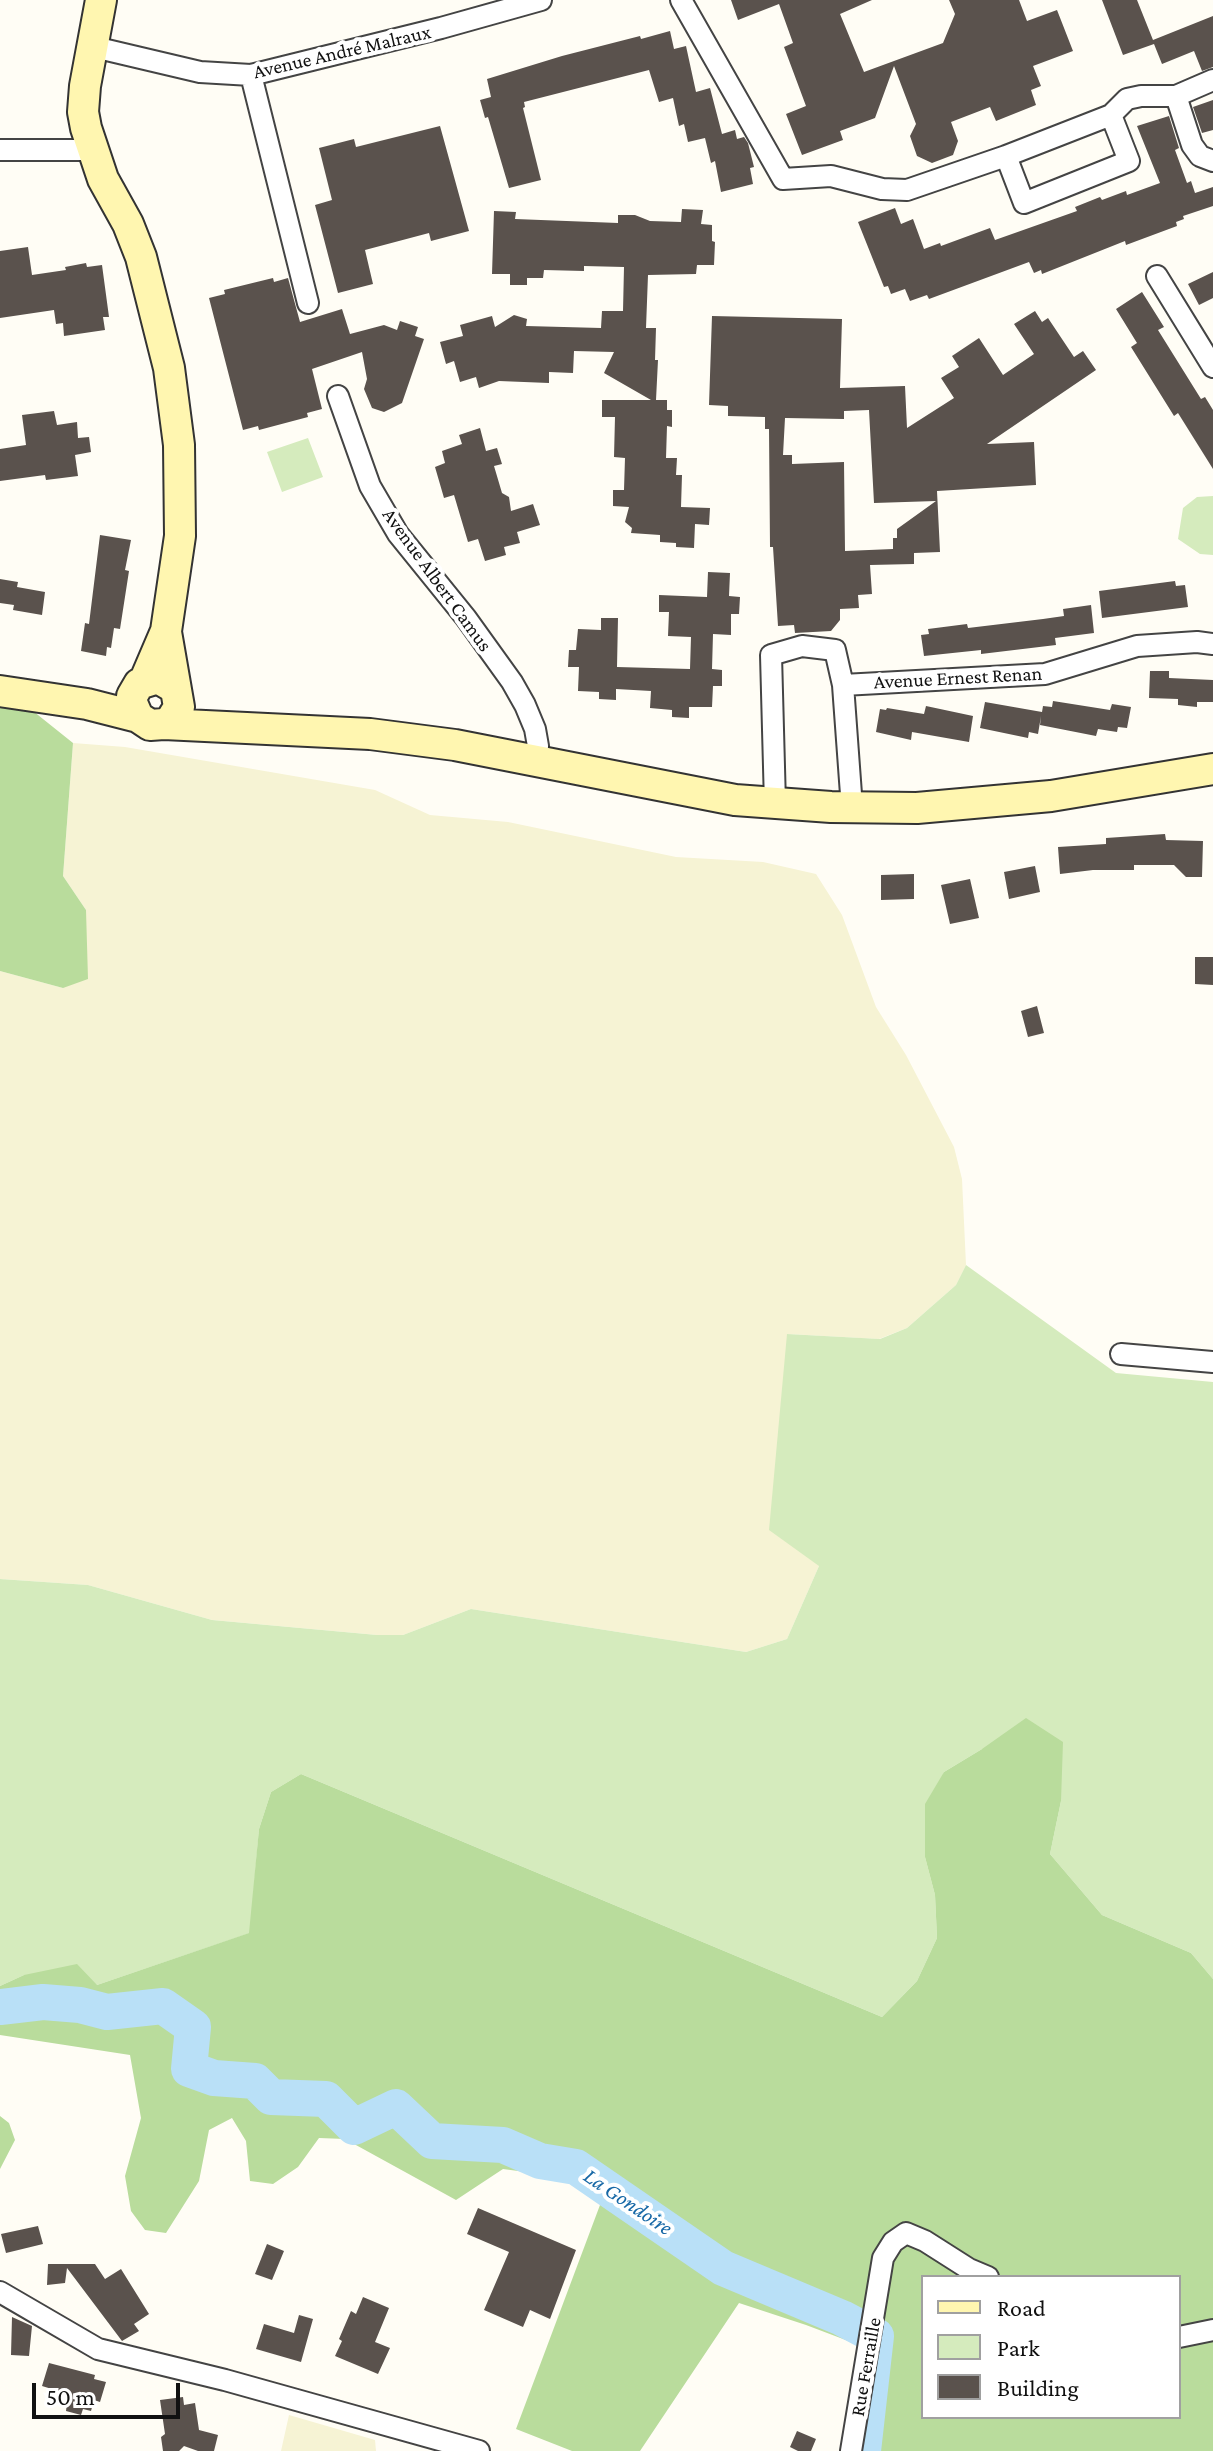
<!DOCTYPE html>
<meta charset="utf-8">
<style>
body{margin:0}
#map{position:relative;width:1213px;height:2451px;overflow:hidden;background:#fffdf5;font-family:"Crimson Pro",serif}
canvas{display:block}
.legend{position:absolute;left:921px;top:2275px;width:260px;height:144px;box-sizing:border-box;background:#fff;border:2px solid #a0a0a0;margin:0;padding:10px 14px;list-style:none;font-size:24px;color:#111}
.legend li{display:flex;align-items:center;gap:16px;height:40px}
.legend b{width:40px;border:2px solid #a0a0a0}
.scale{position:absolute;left:32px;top:2383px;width:148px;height:36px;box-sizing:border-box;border:4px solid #111;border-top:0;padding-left:10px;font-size:24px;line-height:28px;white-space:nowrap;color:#111;-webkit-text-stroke:6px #fff;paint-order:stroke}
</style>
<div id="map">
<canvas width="1213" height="2451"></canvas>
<ul class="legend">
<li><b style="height:10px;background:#fff6b0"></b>Road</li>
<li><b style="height:22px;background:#d5ebbd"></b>Park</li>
<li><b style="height:22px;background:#5a524d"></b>Building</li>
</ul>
<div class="scale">50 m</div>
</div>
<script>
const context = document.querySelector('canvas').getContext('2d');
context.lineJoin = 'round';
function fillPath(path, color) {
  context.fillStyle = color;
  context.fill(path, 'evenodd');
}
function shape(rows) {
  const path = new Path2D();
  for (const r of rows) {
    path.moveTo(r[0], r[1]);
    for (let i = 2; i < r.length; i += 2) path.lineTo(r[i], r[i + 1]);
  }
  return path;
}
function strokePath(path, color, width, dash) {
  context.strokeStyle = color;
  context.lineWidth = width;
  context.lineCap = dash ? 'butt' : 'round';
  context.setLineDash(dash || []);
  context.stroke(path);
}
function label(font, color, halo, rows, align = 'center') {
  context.font = font + ' "Crimson Pro",serif';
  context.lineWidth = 8;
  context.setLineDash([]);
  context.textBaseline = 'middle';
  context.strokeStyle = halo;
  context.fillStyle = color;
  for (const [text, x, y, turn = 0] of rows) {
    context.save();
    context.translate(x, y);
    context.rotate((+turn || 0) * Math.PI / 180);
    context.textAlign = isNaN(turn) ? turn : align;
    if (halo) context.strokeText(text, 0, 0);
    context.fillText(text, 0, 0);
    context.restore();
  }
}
fillPath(shape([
 [73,743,125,747,375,790,430,815,508,822,676,857,763,862,816,874,842,915,876,1007,906,1055,954,1147,962,1179,966,1265,956,1285,907,1328,879,1339,787,1334,819,1566,787,1639,746,1652,471,1609,403,1635,377,1635,212,1620,88,1585,0,1579,0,971,63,988,86,910,63,876],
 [289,2415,375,2440,376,2451,281,2451]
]), '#f6f3d4');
fillPath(shape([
 [308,438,323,477,282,492,267,452],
 [1213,496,1213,555,1200,554,1178,539,1183,508,1197,497],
 [966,1265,1116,1373,1213,1382,1213,1979,1191,1953,1102,1915,1050,1854,1061,1801,982,1749,944,1772,925,1857,935,1895,937,1938,917,1981,882,2017,301,1774,271,1792,259,1829,250,1933,97,1985,24,1975,0,1986,0,1579,88,1585,212,1620,377,1635,403,1635,471,1609,746,1652,787,1639,819,1566,769,1530,787,1334,880,1339,907,1328,956,1285]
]), '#d5ebbd');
fillPath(shape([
 [0,706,33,711,73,743,63,876,86,910,88,979,63,988,0,971],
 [1026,1718,1063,1742,1061,1801,1050,1854,1102,1915,1191,1953,1213,1979,1213,2451,870,2451,888,2356,806,2325,739,2303,640,2451,572,2451,516,2429,603,2197,571,2178,503,2169,456,2200,345,2139,319,2138,298,2167,273,2184,250,2181,246,2141,232,2118,209,2130,199,2181,166,2233,145,2230,131,2211,125,2176,141,2118,130,2055,0,2035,0,1986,24,1975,77,1964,97,1985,249,1933,259,1829,271,1792,301,1774,882,2017,917,1981,937,1938,935,1895,925,1857,925,1804,944,1772,982,1749],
 [923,2277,1179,2277,1179,2417,923,2417],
 [0,2116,9,2123,15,2140,0,2169]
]), '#b9dc9c');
strokePath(shape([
 [0,2007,43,2002,80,2005,107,2012,163,2006,193,2027,189,2069,214,2078,255,2081,271,2097,326,2099,354,2127,396,2107,432,2141,503,2145,540,2161,576,2167,723,2268,842,2318,876,2336,863,2451]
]), '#b9e0f7', 36);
fillPath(shape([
 [731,0,872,0,840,14,864,72,943,43,955,14,949,0,1019,0,1027,21,1057,10,1073,51,1033,66,1041,86,1031,90,1036,105,996,121,990,107,951,122,958,141,953,155,932,163,917,156,910,136,916,124,894,66,875,118,840,131,843,140,802,155,786,114,806,106,784,47,793,43,779,4,738,20],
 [1102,0,1137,0,1153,40,1213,16,1213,67,1202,71,1194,51,1162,64,1154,44,1123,55],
 [670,31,674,49,686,46,696,92,710,88,722,134,735,130,737,139,744,137,748,143,754,167,750,168,753,184,721,192,715,161,711,163,705,138,688,142,684,124,679,126,673,98,659,102,649,70,524,102,525,107,523,108,541,180,509,188,488,117,485,118,480,100,491,97,487,79,562,56,640,36,641,39],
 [1213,100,1213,130,1202,133,1193,107],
 [1169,116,1179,148,1175,150,1187,183,1191,181,1195,193,1213,187,1213,206,1183,216,1184,219,1176,222,1177,226,1126,245,1125,241,1042,274,1041,270,1034,273,1029,262,929,299,927,295,910,301,905,289,891,294,888,286,884,287,858,222,895,208,901,224,913,219,924,249,940,243,941,246,990,228,995,240,1077,211,1075,207,1100,197,1102,200,1126,191,1127,195,1160,183,1137,126],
 [440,126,469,231,431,241,429,233,365,250,373,284,338,293,315,205,332,200,319,148,354,139,356,147],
 [682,209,703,210,701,224,712,225,712,241,715,242,714,265,697,265,696,274,648,275,646,328,656,328,655,360,658,360,656,400,667,400,667,410,672,410,672,427,667,426,666,458,677,458,676,475,682,475,681,507,710,508,709,525,695,524,694,548,676,547,676,543,660,542,660,535,631,533,632,528,625,522,629,507,613,506,613,490,624,490,625,458,614,457,615,417,602,417,602,400,651,400,604,373,614,352,574,351,573,373,549,372,549,383,499,381,479,388,476,377,460,382,454,361,446,364,440,342,463,336,460,325,492,316,495,327,514,315,527,319,526,326,601,328,602,311,623,311,624,267,584,266,584,271,544,270,543,278,527,278,527,285,510,285,510,274,492,274,494,211,516,212,515,219,618,223,618,215,635,215,650,221,681,222],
 [28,247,32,275,66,270,65,267,86,263,87,267,102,265,109,317,103,317,105,330,64,336,63,323,56,324,54,310,0,318,0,251],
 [1213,272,1213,298,1199,305,1188,284],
 [273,278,274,282,288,278,300,322,342,309,350,334,384,325,397,330,400,321,418,327,415,336,424,339,402,403,384,412,372,408,364,389,367,379,362,352,312,369,322,409,307,413,308,417,259,430,258,426,243,430,209,298,225,294,224,290],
 [1142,292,1164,327,1158,330,1201,399,1205,397,1213,410,1213,469,1178,413,1174,416,1131,347,1137,343,1116,309],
 [1035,311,1042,322,1048,318,1074,357,1083,351,1096,370,987,444,1034,442,1036,485,937,491,940,552,914,553,914,564,870,565,872,594,858,595,859,608,840,609,840,620,831,631,795,633,794,625,778,626,773,547,770,547,769,429,765,429,765,417,728,416,728,406,709,405,712,316,842,319,840,388,905,386,907,428,954,398,941,378,959,367,952,356,979,338,1003,375,1034,354,1014,324],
 [869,410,874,503,936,501,897,529,897,538,893,538,893,549,845,551,844,462,792,464,792,455,783,455,785,418,844,419,844,411],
 [54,411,57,425,77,422,78,438,89,437,91,452,75,455,78,476,46,480,45,475,0,481,0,449,26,445,22,415],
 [480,428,486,451,497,448,502,464,494,466,502,493,509,497,511,511,533,504,540,525,517,532,520,543,504,547,506,555,485,561,478,539,468,542,454,495,444,498,435,467,445,463,442,451,462,444,459,435],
 [100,535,131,540,125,570,129,571,120,629,114,628,111,648,107,647,106,656,81,651,85,623,89,624],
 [708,572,730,573,729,596,740,597,739,614,731,614,731,635,713,634,712,669,722,670,722,686,713,686,712,707,689,707,689,718,672,717,672,710,650,708,651,691,616,689,616,700,599,699,599,692,578,691,579,667,568,667,569,650,576,650,578,629,601,630,601,618,618,618,617,667,690,669,691,637,668,636,669,612,659,612,659,595,707,597],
 [0,579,18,582,17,587,45,592,42,615,13,610,14,605,0,603],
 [1175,581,1176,586,1185,585,1188,607,1102,618,1099,591],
 [1091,605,1094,633,1055,638,1056,645,981,654,981,650,924,656,921,635,929,634,928,629,967,624,968,628,1043,619,1064,616,1063,609],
 [1150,671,1169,671,1169,678,1213,680,1213,702,1197,702,1197,707,1178,705,1178,699,1149,698],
 [1053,701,1110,710,1112,704,1131,707,1127,728,1118,727,1117,732,1098,729,1096,736,1040,725,1041,716,1038,734,1029,732,1028,738,980,728,985,702,1042,712,1043,706,1052,707],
 [926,706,973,716,969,742,912,732,911,740,876,732,880,709,886,710,887,708,924,714],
 [1165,834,1166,840,1203,841,1202,877,1186,877,1174,865,1134,865,1134,870,1093,870,1060,874,1058,847,1106,844,1106,838],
 [1035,866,1040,892,1009,899,1004,872],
 [914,874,914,899,881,900,881,875],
 [970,879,979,918,950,924,941,885],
 [1195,957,1213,957,1213,985,1195,984],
 [1037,1006,1044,1033,1028,1037,1021,1011],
 [478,2208,576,2250,550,2319,530,2310,523,2327,484,2310,509,2252,467,2234],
 [38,2226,43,2244,6,2253,1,2234],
 [267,2244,284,2251,272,2280,255,2274],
 [48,2264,95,2264,105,2279,121,2269,149,2314,134,2324,139,2331,122,2341,67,2268,65,2283,47,2285],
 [363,2297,389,2308,375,2342,390,2348,378,2374,335,2356,342,2341,339,2339,351,2311,356,2314],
 [299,2315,313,2319,301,2362,256,2349,264,2324,294,2333],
 [12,2317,32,2326,29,2356,11,2355],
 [49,2363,95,2375,94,2379,106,2382,100,2402,94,2400,91,2411,83,2409,81,2415,66,2411,68,2394,42,2386],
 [183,2397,184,2405,195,2403,199,2430,218,2435,214,2451,198,2451,184,2446,179,2451,163,2451,161,2437,165,2434,160,2400],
 [797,2431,816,2439,811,2451,798,2451,790,2447]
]), '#5a524d');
const minor = shape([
 [681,0,783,179,831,176,882,189,907,190,1006,156],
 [94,47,200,72,251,75,441,28,541,0],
 [251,75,308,303],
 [1176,96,1192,145,1200,156,1213,161],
 [1111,115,1129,161,1024,203,1006,156,1111,115,1127,99,1141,96,1176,96,1213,80],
 [0,150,92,150],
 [1157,276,1213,367],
 [338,396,370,486,398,534,466,618,512,682,525,705,535,729,538,746,537,760],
 [843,685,1045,674,1137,646,1197,642,1213,644],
 [775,804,771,655,802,646,835,650,843,685,852,808],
 [1121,1354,1213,1362],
 [0,2292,98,2349,225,2380,479,2451],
 [1179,2337,1213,2330],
 [851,2451,883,2258,893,2242,906,2233,925,2241,969,2269,988,2277]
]);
const secondary = shape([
 [101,0,85,86,83,112,86,128,103,179,128,224,141,257,169,368,179,445,180,536,166,631,145,680],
 [166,632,179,707,171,720,164,724,150,725,138,717,132,703,132,696,139,684,158,678,175,688],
 [0,691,87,704,138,717],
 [164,724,370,734,455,745,735,800,831,807,917,808,1051,796,1213,769]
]);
strokePath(minor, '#444', 24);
strokePath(secondary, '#333', 34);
strokePath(minor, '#fff', 20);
strokePath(secondary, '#fff6b0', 30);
label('20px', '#111', '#fff', [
 ["Avenue André Malraux",342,52,-13],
 ["Avenue Albert Camus",437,580,54],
 ["Avenue Ernest Renan",958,678,-3],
 ["Rue Ferraille",866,2367,-80]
]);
label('italic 22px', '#1768a6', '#fff', [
 ["La Gondoire",628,2202,34]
]);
</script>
